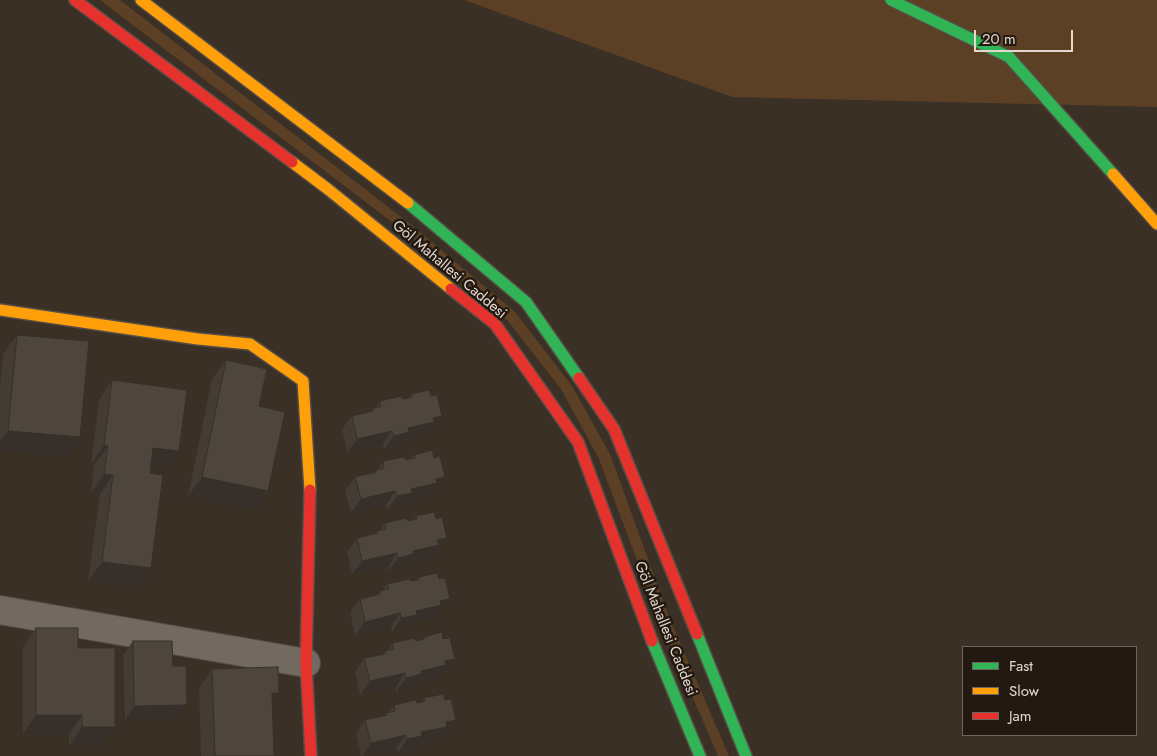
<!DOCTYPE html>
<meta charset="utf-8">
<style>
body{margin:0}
#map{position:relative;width:1157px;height:756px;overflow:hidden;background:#3b3025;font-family:Jost,sans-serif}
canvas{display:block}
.legend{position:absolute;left:962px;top:646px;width:175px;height:90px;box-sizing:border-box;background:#221911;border:1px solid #70655c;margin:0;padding:6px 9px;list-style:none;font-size:15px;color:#e4d7cd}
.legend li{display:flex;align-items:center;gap:10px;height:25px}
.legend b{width:25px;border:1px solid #70655c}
.scale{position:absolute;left:974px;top:30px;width:99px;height:22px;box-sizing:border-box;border:2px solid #e4d7cd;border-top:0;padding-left:6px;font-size:15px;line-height:18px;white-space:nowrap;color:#e4d7cd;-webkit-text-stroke:4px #221911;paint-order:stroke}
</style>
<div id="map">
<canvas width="1157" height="756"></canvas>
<ul class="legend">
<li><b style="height:6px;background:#30b455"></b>Fast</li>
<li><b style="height:6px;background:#ff9f0a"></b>Slow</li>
<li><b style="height:6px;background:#e5322d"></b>Jam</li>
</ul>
<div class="scale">20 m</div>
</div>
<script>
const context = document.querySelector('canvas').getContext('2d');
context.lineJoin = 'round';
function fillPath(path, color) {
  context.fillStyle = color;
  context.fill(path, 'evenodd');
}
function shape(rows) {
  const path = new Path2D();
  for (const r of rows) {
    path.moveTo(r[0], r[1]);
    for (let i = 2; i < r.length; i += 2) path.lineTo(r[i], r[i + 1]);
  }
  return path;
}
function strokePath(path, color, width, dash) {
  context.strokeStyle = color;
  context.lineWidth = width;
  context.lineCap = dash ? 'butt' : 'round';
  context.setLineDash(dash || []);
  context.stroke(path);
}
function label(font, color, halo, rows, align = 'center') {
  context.font = font + ' Jost,sans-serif';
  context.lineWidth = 5;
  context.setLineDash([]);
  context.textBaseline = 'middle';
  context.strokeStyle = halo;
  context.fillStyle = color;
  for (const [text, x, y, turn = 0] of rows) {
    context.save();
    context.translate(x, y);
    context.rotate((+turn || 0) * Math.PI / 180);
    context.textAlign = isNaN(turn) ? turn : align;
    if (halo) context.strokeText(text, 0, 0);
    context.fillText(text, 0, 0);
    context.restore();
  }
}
fillPath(shape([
 [100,0,120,0,409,223,515,312,572,386,610,454,669,617,729,756,718,756,658,616,599,459,561,389,508,321,405,232],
 [464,0,1157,0,1157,107,732,97]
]), '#5b4026');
const street = shape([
 [0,610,306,663]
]);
const fast = shape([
 [891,0,1009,57,1113,174],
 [408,203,526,302,579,378],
 [697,634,746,756],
 [652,641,700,756]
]);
const slow = shape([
 [141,0,408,203],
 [292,162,329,190,451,289],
 [1113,174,1157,224],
 [0,310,198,339,250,344,303,381,310,490]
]);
const jam = shape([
 [75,0,292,162],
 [451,289,495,324,578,442,652,641],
 [579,378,614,429,697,634],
 [310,490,306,663,311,756]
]);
strokePath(street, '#574d45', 30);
strokePath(fast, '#574d45', 14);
strokePath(slow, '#574d45', 14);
strokePath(jam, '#574d45', 14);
strokePath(street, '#726a61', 28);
strokePath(fast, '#30b455', 11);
strokePath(slow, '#ff9f0a', 11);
strokePath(jam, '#e5322d', 11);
fillPath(shape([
 [17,335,80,437,67,456,0,451,0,389,3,354],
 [226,360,259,406,268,491,255,510,188,496,212,379],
 [112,380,166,471,151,469,137,587,88,581,100,494,91,493,94,465,91,465,99,400],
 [411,394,433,430,428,431,424,436,402,441,399,446,384,449,383,444,348,453,342,429,352,416,371,411,372,409,375,408,380,401,403,399,408,398],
 [414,455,434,458,445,477,436,491,431,492,427,497,405,502,402,506,387,510,386,505,351,513,345,491,355,477,374,472,376,470,378,469,383,461,406,460,411,458],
 [416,516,436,519,447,538,437,552,433,553,429,558,407,563,404,568,389,571,388,567,352,574,347,552,357,538,375,534,377,531,380,530,385,523,413,520],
 [419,577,440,613,435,614,432,619,410,624,407,629,392,632,391,627,355,635,350,612,360,599,378,594,380,591,382,591,387,584,416,580],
 [36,628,78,648,115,727,101,746,69,746,69,734,23,734,23,647],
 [424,637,445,672,440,673,437,679,415,683,412,688,396,692,396,687,360,695,355,672,364,658,382,654,385,651,387,650,392,643,416,641,421,640],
 [133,641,173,666,177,719,125,720,123,655],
 [212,669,272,703,274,756,201,756,199,688],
 [424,698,446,734,442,735,438,740,416,745,413,750,398,753,396,748,361,756,356,733,365,720,384,716,386,713,389,712,394,705,417,703,422,702]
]), '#433b34');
fillPath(shape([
 [442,416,433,430,428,431,424,436,402,441,399,446,384,449,394,436,408,428,433,418],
 [8,431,80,437,67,456,0,451,0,442],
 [392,431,383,444,348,453,357,439],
 [104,445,108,446,94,465,91,465],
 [153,448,179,451,166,471,140,467],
 [104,474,113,475,100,494,91,493],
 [202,477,268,491,255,510,188,496],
 [445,477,436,491,431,492,427,497,405,502,402,506,387,510,397,496,411,489,436,479],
 [395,491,386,505,351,513,361,499],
 [447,538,437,552,433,553,429,558,407,563,404,568,389,571,398,558,413,551,437,540],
 [397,553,388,567,352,574,362,561],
 [102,562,151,568,137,587,88,581],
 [450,599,440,613,435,614,432,619,410,624,407,629,392,632,401,618,416,611,440,601],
 [400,613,391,627,355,635,365,622],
 [455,659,445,672,440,673,437,679,415,683,412,688,396,692,406,678,421,671,445,661],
 [405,673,396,687,360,695,370,681],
 [272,693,279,693,265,712],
 [187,705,177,719,125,720,134,706],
 [36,715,82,715,69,734,23,734],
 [456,720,446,734,442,735,438,740,416,745,413,750,398,753,407,739,421,732,446,722],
 [82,727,115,727,101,746,69,746],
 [406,735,396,748,362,756,371,743]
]), '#37302a');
const building = shape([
 [17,335,89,341,80,437,8,431,17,335],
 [226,360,267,369,259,406,285,412,268,491,202,477,226,360],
 [112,380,187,390,179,451,153,448,150,473,163,475,151,568,102,562,113,475,104,474,108,446,104,445,112,380],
 [429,390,431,396,437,395,442,416,433,418,434,422,408,428,409,432,394,436,392,431,357,439,352,416,373,411,372,409,381,406,380,401,401,396,403,399,412,397,411,394,429,390],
 [432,450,434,458,440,456,445,477,436,479,437,483,411,489,412,493,397,496,395,491,361,499,355,477,376,472,376,470,384,468,383,461,404,457,406,460,415,458,414,455,432,450],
 [434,512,436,519,442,517,447,538,437,540,439,545,413,551,413,554,398,558,397,553,362,561,357,538,378,533,377,531,386,529,385,523,406,518,408,521,417,519,416,516,434,512],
 [437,573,439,579,445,578,450,599,440,601,441,605,416,611,417,615,401,618,400,613,365,622,360,599,380,594,380,591,389,589,387,584,409,579,411,581,419,580,419,577,437,573],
 [36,628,78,628,78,648,115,648,115,727,82,727,82,715,36,715,36,628],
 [442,632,443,639,450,638,455,659,445,661,446,665,421,671,421,674,406,678,405,673,370,681,364,658,385,654,385,651,394,649,392,643,414,638,416,641,424,639,424,637,442,632],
 [133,641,172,641,173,666,186,666,187,705,134,706,133,641],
 [278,667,279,693,272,693,274,756,215,756,212,669,278,667],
 [443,694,445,700,451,699,456,720,446,722,447,727,421,732,422,736,407,739,406,735,371,743,365,720,387,715,386,713,395,711,394,705,415,700,417,703,425,701,424,698,443,694]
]);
fillPath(building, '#4e453c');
strokePath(building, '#37302a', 1);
label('15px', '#e4d7cd', '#221911', [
 ["Göl Mahallesi Caddesi",449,270,40],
 ["Göl Mahallesi Caddesi",665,629,68]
]);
</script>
